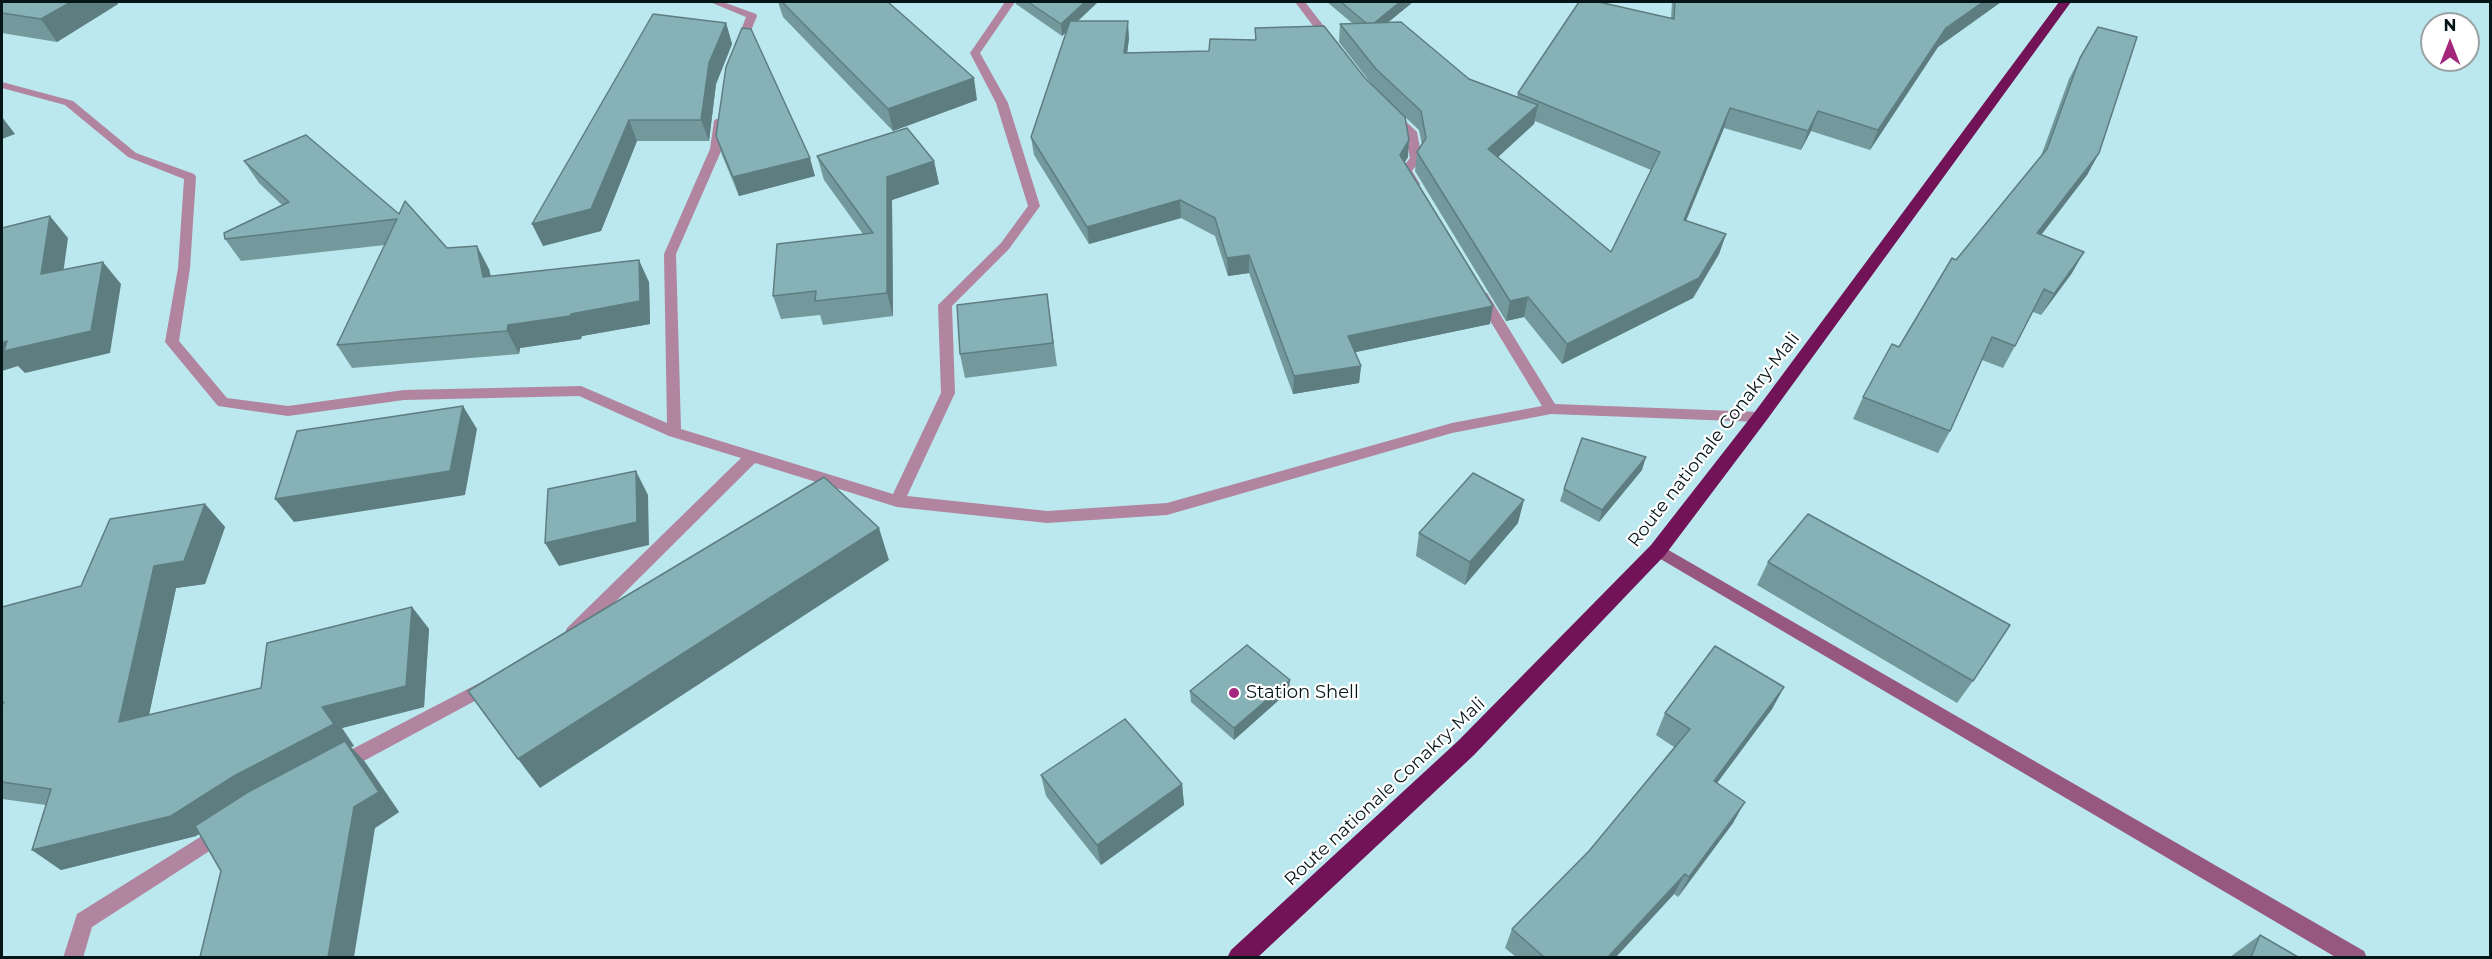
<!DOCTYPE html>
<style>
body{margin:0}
#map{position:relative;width:2492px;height:959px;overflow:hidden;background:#bae8ee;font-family:Montserrat,sans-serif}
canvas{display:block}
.frame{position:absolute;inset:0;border:3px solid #051618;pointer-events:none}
.north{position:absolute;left:2420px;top:12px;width:60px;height:60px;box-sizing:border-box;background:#fff;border:2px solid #9ba2a3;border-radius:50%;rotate:0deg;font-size:16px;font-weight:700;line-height:24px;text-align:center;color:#051618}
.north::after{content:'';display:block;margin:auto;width:21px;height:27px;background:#a2277d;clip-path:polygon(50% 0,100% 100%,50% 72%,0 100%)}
</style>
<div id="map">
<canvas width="2492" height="959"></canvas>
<div class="frame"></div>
<div class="north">N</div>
</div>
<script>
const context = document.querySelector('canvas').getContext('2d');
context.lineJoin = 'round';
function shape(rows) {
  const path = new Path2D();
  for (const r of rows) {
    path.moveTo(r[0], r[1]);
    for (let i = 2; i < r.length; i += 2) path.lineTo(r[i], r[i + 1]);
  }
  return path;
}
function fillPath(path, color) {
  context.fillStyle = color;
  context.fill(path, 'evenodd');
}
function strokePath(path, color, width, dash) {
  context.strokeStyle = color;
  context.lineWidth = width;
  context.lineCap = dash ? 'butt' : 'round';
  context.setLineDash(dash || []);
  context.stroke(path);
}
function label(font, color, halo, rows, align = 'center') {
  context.font = font + ' Montserrat,sans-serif';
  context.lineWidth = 4.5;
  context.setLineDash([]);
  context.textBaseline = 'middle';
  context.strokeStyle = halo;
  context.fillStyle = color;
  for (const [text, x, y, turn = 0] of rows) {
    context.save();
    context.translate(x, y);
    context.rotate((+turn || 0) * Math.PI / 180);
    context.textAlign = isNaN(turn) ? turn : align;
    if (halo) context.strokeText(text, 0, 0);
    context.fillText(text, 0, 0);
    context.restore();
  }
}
fillPath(shape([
 [710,2,723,2,756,14,757,16,744,48,736,48,735,46,746,17,710,2],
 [1005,2,1015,2,980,53,1008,103,1040,206,1009,249,952,306,955,393,907,496,1047,511,1167,503,1452,423,1542,406,1475,296,1482,292,1487,293,1555,404,1760,412,1767,417,1760,422,1551,414,1452,433,1167,515,1047,523,897,507,755,463,579,638,573,640,567,638,565,633,567,628,741,458,669,436,579,396,404,400,288,416,218,406,165,342,178,268,184,179,128,157,65,105,2,88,2,82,73,101,136,153,194,174,196,177,190,268,179,341,227,398,288,406,404,390,581,386,667,423,664,254,710,149,714,121,716,119,724,119,726,121,722,149,676,254,681,429,893,494,941,393,938,305,1001,243,1028,206,996,103,970,53,1005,2],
 [1295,2,1305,2,1334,39,1334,43,1326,43,1295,2],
 [1392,111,1396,112,1417,132,1422,158,1412,171,1420,184,1418,187,1410,187,1400,171,1410,158,1405,133,1386,114,1392,111],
 [489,678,495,680,498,685,495,690,347,770,341,772,335,770,332,764,335,758,489,678],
 [221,824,228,827,230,833,228,839,92,927,83,958,63,958,77,914,221,824]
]), '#b1849f');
fillPath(shape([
 [1658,544,2364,951,2367,958,2337,958,1652,554,1650,550,1652,546,1658,544]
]), '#975880');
fillPath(shape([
 [2059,2,2071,2,1766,421,1665,555,1474,755,1257,958,1227,958,1231,950,1458,741,1651,545,1754,413,2059,2]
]), '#711356');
fillPath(shape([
 [2,2,117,2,118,4,57,42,2,33],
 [778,2,888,2,977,100,893,131,783,17],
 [1016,2,1098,2,1077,21,1129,38,1127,53,1209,51,1255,40,1255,28,1365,78,1373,86,1339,42,1340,24,1352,23,1327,2,1413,2,1388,22,1469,79,1517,97,1518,93,1671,18,1672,2,2001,2,1938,47,1870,150,1811,131,1801,150,1724,128,1686,221,1726,234,1719,254,1693,298,1562,364,1524,317,1506,321,1415,171,1417,152,1422,145,1419,130,1405,117,1408,157,1405,162,1490,324,1355,352,1361,366,1359,383,1293,394,1249,273,1228,276,1215,236,1181,218,1089,244,1034,155,1031,137,1067,31,1062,36,1016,4],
 [1535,121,1651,170,1611,252,1498,157,1534,124],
 [653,14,726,23,732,44,716,84,709,141,637,141,601,231,543,246],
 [2080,58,2099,153,2087,175,2041,234,2072,273,2041,315,2033,312,2015,346,2003,368,1982,360,1950,431,1938,453,1853,419,1863,397,1899,347,1956,260,2041,156,2069,79],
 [716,136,815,176,739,196,722,155],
 [817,156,934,161,939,184,892,200,893,316,823,325,820,315,781,319,773,296,863,234,824,180],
 [244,161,399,214,447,248,489,269,491,276,649,282,650,324,582,336,581,339,520,348,519,354,352,368,337,345,385,245,241,261,225,239,282,205,259,183],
 [1047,294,1057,366,965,378,960,354],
 [1642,470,1599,522,1560,501,1564,489],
 [205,504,225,527,205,584,176,588,149,715,261,688,412,607,429,629,424,707,342,728,354,746,351,747,365,762,399,812,375,828,221,871,200,833,196,836,61,870,32,850,46,805,2,799,2,607,81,586],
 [1518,523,1465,585,1416,556,1419,533],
 [1768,562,1973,681,1957,703,1757,585],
 [1784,687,1772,709,1717,783,1733,823,1678,897,1674,894,1616,957,1516,957,1505,948,1512,929,1589,851,1674,747,1656,735,1665,713],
 [1190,691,1289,691,1234,740,1191,702],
 [1041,775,1182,784,1184,805,1101,865,1046,796],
 [2260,935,2298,957,2230,957]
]), '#73999d');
fillPath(shape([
 [71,2,117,2,118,4,57,42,41,19],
 [1085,2,1098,2,1062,36,1061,24],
 [1400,2,1413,2,1369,38,1370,26],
 [1983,2,2001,2,1938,47,1870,150,1878,130,1946,28],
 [1128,21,1129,38,1125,70,1124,53],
 [726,23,732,44,716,84,709,141,701,120,709,63],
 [974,78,977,100,893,131,888,109],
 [1538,105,1534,124,1485,169,1488,149],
 [1730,108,1724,128,1678,240,1684,220],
 [1818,111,1811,131,1801,150,1808,131],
 [2,117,15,134,2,139],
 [629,120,637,141,601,231,543,246,532,224],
 [1409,140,1408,157,1398,172,1400,155],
 [2099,153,2087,175,2026,255,2037,233],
 [810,158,815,176,739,196,733,177],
 [934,161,939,184,892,200,893,316,887,293,887,177],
 [1180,200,1181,218,1089,244,1087,227],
 [50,216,68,238,60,296,41,274],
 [1726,234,1719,254,1693,298,1562,364,1567,344],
 [477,246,489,269,495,300,483,277],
 [2084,252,2072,273,2041,315,2054,294],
 [1249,255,1249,273,1228,276,1227,258],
 [639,260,649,282,650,324,582,336,581,339,520,348,519,354,507,331,508,325,571,314],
 [103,262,121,284,110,353,25,373,18,366,2,371,2,343],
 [1528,297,1524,317,1506,321,1510,301],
 [1493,306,1490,324,1347,354,1348,336],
 [1361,366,1359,383,1293,394,1294,376],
 [463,406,477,429,465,495,294,522,275,499],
 [1646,457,1642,470,1599,522,1602,510],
 [636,471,648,495,649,545,559,566,545,543],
 [1524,500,1518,523,1465,585,1470,562],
 [205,504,225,527,205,584,176,588,143,743,119,722,154,566],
 [879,528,889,560,540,788,518,759],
 [412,607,429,629,424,707,342,728,354,746,351,747,365,762,399,812,375,828,354,957,328,957,257,797,196,836,61,870,32,850,322,707],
 [1290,680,1289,691,1234,740,1234,728],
 [1784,687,1772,709,1703,802,1714,781],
 [1182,784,1184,805,1101,865,1097,845],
 [1745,802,1733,823,1678,897,1689,877],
 [1685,874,1674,894,1616,957,1608,957]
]), '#5e7d80');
const building = shape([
 [2,2,71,2,41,19,2,13,2,2],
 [782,2,888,2,974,78,888,109,782,2],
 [1028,2,1085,2,1061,24,1028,2],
 [1341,2,1400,2,1374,23,1366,23,1341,2],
 [1579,2,1599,2,1674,19,1675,2,1983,2,1946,28,1878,130,1818,111,1808,131,1730,108,1684,220,1726,234,1699,278,1567,344,1528,297,1510,301,1417,152,1426,138,1421,111,1376,69,1340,24,1401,22,1469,79,1538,105,1488,149,1611,252,1660,152,1518,93,1579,2],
 [653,14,726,23,709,63,701,120,629,120,591,209,532,224,653,14],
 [1070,21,1128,21,1124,53,1209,51,1210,39,1256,40,1255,28,1324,26,1365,78,1405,117,1409,140,1400,155,1493,306,1348,336,1361,366,1294,376,1249,255,1227,258,1215,218,1180,200,1087,227,1031,137,1070,21],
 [2098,27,2137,37,2099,153,2037,233,2084,252,2054,294,2044,289,2015,346,1992,337,1950,431,1863,397,1892,344,1899,347,1952,258,1956,260,2047,149,2080,58,2098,27],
 [742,28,751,29,810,158,733,177,716,136,726,67,742,28],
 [907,128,934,161,887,177,887,293,815,301,816,291,773,296,777,244,873,233,817,156,907,128],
 [306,135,399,214,405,201,447,248,477,246,483,277,639,260,640,301,571,314,570,316,508,325,507,331,337,345,397,219,225,239,224,233,289,202,244,161,306,135],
 [50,216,41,274,103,262,91,331,4,351,7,341,2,343,2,228,50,216],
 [1047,294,1053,343,960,354,957,305,1047,294],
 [463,406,450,471,275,499,297,431,463,406],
 [1582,438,1646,457,1602,510,1564,489,1582,438],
 [636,471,637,522,545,543,548,489,636,471],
 [1473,473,1524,500,1470,562,1419,533,1473,473],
 [824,477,879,528,518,759,468,691,824,477],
 [205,504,184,561,154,566,119,722,261,688,267,643,412,607,406,686,322,707,334,724,234,776,171,816,32,850,51,789,2,782,2,705,4,702,2,703,2,607,81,586,110,519,205,504],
 [1808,514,2010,625,1973,681,1768,562,1808,514],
 [1247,645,1290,680,1234,728,1190,691,1247,645],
 [1715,646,1784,687,1714,781,1745,802,1689,877,1685,874,1608,957,1544,957,1512,929,1589,851,1690,729,1665,713,1715,646],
 [1125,719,1182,784,1097,845,1041,775,1125,719],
 [345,741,379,792,354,807,328,957,200,957,221,871,195,826,248,792,345,741],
 [2260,935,2298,957,2251,957,2260,935]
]);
fillPath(building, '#86b2b7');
strokePath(building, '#5e7d80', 1.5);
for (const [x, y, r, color] of [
 [1234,693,6,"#a2277d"]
]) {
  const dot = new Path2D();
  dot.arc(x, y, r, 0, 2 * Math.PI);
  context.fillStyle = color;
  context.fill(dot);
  strokePath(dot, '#fff', 2);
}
label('18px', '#051618', '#fff', [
 ["Route nationale Conakry-Mali",1714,440,-52],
 ["Route nationale Conakry-Mali",1385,792,-43]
]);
label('18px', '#051618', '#fff', [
 ["Station Shell",1246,693]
], 'left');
</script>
